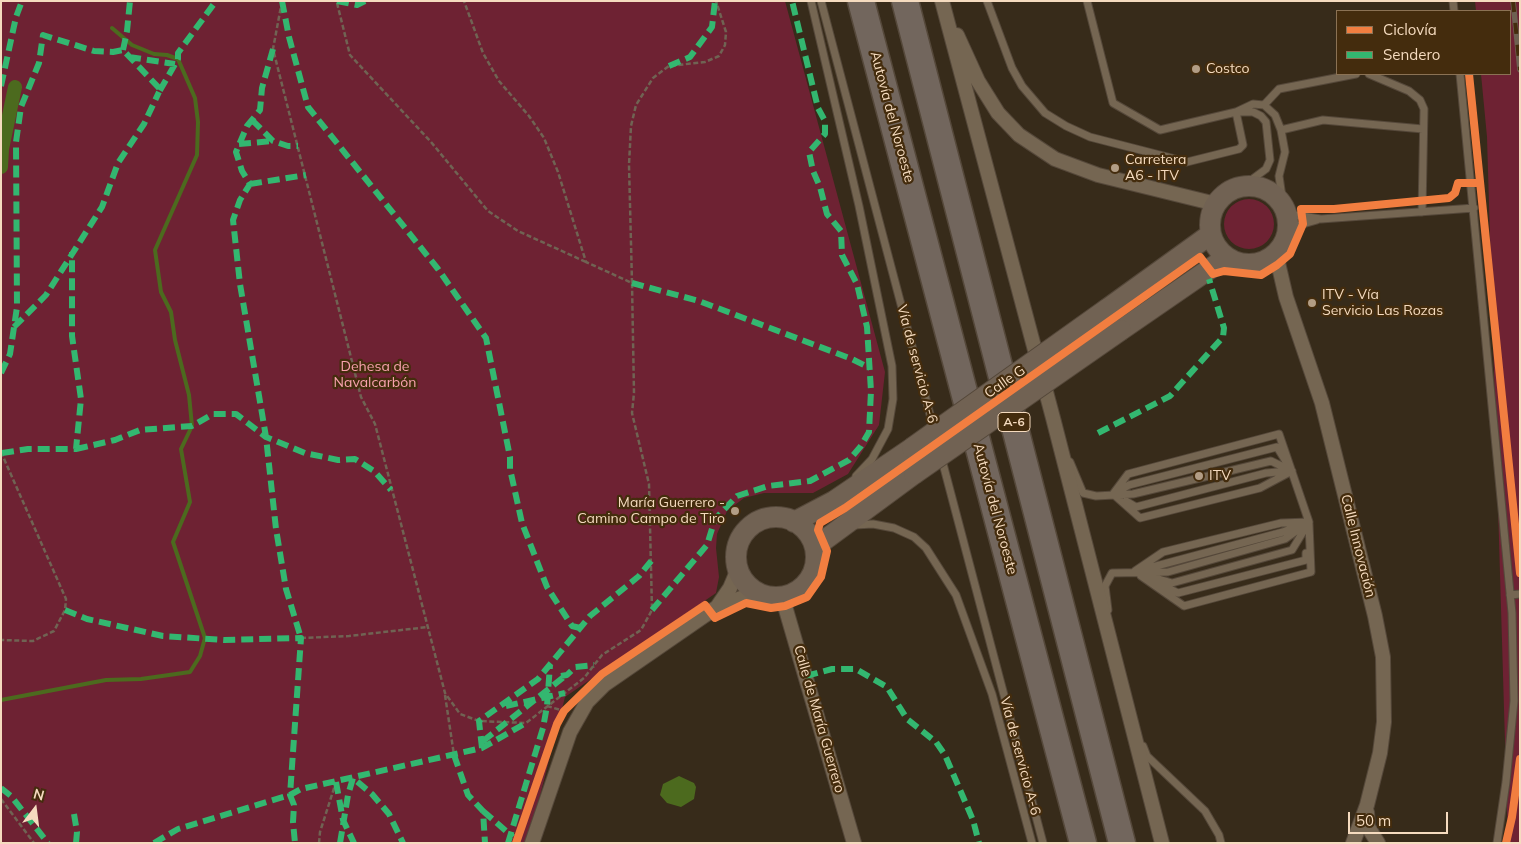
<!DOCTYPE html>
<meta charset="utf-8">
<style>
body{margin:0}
#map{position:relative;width:1521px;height:844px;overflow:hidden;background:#372b1a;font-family:Mulish,sans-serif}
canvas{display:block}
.frame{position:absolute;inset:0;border:2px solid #f5dbbf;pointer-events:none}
.legend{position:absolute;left:1336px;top:10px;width:175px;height:65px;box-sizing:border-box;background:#442c0d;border:1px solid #8b7254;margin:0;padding:6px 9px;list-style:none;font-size:15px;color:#f5dbbf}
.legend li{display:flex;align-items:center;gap:10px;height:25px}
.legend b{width:25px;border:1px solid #8b7254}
.north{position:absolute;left:10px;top:784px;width:50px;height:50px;-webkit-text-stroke:4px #442c0d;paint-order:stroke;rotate:15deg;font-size:14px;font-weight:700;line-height:20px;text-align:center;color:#f5dbbf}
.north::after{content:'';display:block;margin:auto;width:18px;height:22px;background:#f5dbbf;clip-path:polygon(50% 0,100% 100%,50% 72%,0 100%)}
.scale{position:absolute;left:1348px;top:812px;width:100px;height:22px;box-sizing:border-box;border:2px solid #f5dbbf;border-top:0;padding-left:6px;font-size:15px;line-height:18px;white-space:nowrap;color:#f5dbbf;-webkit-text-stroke:4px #442c0d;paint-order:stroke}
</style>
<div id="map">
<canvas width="1521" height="844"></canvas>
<div class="frame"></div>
<ul class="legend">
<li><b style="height:6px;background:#f27e40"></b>Ciclovía</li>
<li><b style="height:6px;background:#33b770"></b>Sendero</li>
</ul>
<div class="north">N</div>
<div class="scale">50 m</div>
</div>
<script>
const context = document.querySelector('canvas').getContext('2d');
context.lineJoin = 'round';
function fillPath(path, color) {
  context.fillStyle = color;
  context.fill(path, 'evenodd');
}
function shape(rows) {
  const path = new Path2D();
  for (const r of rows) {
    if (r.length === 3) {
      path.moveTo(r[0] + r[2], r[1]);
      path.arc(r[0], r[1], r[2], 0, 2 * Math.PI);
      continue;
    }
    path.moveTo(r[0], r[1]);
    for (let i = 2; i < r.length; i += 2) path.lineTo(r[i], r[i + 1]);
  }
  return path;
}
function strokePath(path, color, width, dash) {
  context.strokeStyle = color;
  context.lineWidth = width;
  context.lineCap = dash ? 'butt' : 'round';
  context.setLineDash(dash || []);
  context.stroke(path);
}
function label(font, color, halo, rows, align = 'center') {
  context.font = font + ' Mulish,sans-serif';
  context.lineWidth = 4.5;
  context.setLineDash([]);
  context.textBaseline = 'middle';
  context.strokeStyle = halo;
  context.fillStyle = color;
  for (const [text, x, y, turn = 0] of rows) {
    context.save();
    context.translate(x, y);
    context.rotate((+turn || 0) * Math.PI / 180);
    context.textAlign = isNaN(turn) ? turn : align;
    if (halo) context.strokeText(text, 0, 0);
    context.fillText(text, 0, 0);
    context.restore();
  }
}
fillPath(shape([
 [1,1,785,1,885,372,879,425,848,474,813,493,764,493,744,498,727,511,717,534,716,548,719,577,716,593,565,697,528,843,1,843],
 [1475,1,1520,1,1520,843,1508,843,1487,137,1481,74,1510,74,1510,11,1476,11],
 [1249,224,25]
]), '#6e2233');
fillPath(shape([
 [679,776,694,783,696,787,694,799,681,807,667,803,660,795,663,784]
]), '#4c6a1e');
strokePath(shape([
 [1,700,106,680,141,679,190,672,200,656,205,638,173,542,190,502,181,449,192,426,189,395,175,340,171,312,161,292,155,250,197,155,198,122,195,98,178,59,167,55,154,54,132,45,112,28]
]), '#4c6a1e', 4);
strokePath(shape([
 [1,167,2,149,15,87]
]), '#4c6a1e', 14);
const lane = shape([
 [811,1,859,206,892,366,893,399,888,429,872,459,856,476],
 [821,1,1043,843],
 [987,1,1012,68,1022,86,1045,113,1066,126,1090,137,1187,162,1239,149,1243,145,1236,112],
 [1087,1,1113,103,1160,130,1236,112,1253,104,1264,105,1275,115,1281,130,1285,152,1279,176,1283,204],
 [1453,1,1454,11],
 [1369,74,1409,91,1420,100,1424,109,1422,212],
 [1460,74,1512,613,1514,701,1506,782,1497,843],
 [1264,105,1279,89,1356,74],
 [1239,112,1253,112,1261,116,1266,122,1270,160,1266,169,1243,186],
 [1281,130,1323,120,1423,129],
 [1288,214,1321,219,1474,208],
 [1289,228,1317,220],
 [1070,462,1083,493,1096,496,1133,494,1271,461,1292,471],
 [1117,492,1129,485,1277,447,1285,460],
 [1113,494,1128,474,1279,434,1309,522,1292,550,1172,583,1142,574],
 [1113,494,1140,518,1260,488,1292,471],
 [1126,501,1136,507,1266,473,1289,471],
 [855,525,873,524,894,528,914,537,926,548,956,595,992,694,1032,843],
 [1145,569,1283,532,1298,526],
 [1135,571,1163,552,1281,523,1309,522],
 [1141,576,1184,606,1311,572,1309,524],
 [1155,582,1178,593,1306,560,1306,553],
 [1510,595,1520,594],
 [1108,610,1105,586,1112,573,1168,572,1285,539,1309,522],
 [1143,746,1147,756,1205,811,1219,835,1221,843]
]);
const street = shape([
 [942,1,1053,418,1162,843],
 [957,35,978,81,998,113,1019,135,1055,159,1098,175,1216,204],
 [1276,254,1286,297,1322,403,1375,616,1383,657,1384,722,1380,753,1367,805,1353,843],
 [782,596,854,843],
 [717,607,730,588,738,569],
 [1367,812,1368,827,1378,843],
 [532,843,570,732,587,702,604,685,717,607,757,592]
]);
const secondary = shape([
 [1249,225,39],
 [1107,309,1211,234],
 [1121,330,1227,257],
 [776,557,40],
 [794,522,834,501,912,448],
 [815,547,914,474]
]);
const highway = shape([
 [861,1,1083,843],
 [905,1,1122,843]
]);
strokePath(lane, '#55483a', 9);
strokePath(street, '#55483a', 16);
strokePath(secondary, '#55483a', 22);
strokePath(highway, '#55483a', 29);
strokePath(shape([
 [282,1,273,49,361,397,375,424,445,693,460,714,479,721,526,723,584,678,602,655,641,630,652,610,649,484,632,413,634,393,632,283,586,262,558,172,544,138,529,116,499,81,483,53,464,1],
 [337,3,350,55,431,142,488,211,518,231,586,262],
 [632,283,629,165,631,126,636,105,653,78,669,66,705,62,719,56,725,45,726,32,716,1],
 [1,452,66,599,65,610,54,631,33,641,1,640],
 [301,638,349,636,428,627],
 [445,695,454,755],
 [547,706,564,711],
 [1,799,34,843],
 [319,843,320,832,336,782]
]), '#706353', 2.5, [5, 2.5]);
strokePath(lane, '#756652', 7);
strokePath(street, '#756652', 14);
strokePath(secondary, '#716253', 20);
strokePath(highway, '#72665d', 26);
const rail = shape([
 [1513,1,1520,70]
]);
strokePath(rail, '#6e6151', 5.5);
strokePath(rail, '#442c0d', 4, [11]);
const secondaryBridge = shape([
 [912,448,1107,309],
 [914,474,1121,330]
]);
strokePath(secondaryBridge, '#55483a', 22, []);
strokePath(secondaryBridge, '#716253', 20);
strokePath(shape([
 [282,1,289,37,308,107,438,269,486,338,510,457,510,469,522,523,547,587,572,626,580,628],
 [337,1,357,5,365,1],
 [273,49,262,88,260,110,247,126,236,152,242,171,250,184,240,200,233,220,240,284,266,437,276,529,286,589,301,638],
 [123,50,127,31,130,1],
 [129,57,175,64],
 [669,66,690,57,712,27,715,1],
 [1,86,16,17,22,1],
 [252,120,273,141,288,146,298,146],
 [239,144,273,141],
 [250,184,306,175],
 [632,283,699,301,852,359,870,368],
 [14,327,46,295,102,207,118,163,144,124,159,92],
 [1,373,10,354,17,307,16,142,21,107,39,63,43,35,94,51,113,52,123,50,160,89,159,92,178,59,178,53,216,1],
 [1098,433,1170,396,1223,337,1224,328,1209,279],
 [76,449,115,440,140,430,192,426,213,414,236,414,266,437,305,453,338,460,355,459,374,471,391,490],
 [2,453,28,449,76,449,81,399,72,336,72,252],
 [65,610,87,619,163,636,224,640,301,638,290,795,294,805,293,822,295,843],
 [652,610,707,545,715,519,737,496,768,486,810,481,849,460,861,446,869,432,871,391,867,327,857,284,842,255,841,231,827,214,820,187,813,171,809,152,825,134,825,121,818,108,792,1],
 [561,676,567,675,575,667,594,665],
 [806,676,832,669,856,669,887,687,907,719,936,742,945,755,973,820,979,843],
 [506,706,565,693],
 [483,741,565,676],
 [482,748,479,721,538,679,590,616,639,576,652,560],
 [454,755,468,795,483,811,485,843],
 [336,782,343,820,354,843],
 [1,788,11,796,48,843],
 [483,811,513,837],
 [74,814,77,832,76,843],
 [154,843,178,829,290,795,301,789,482,748,526,723],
 [340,843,348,795,353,778,372,794,389,814,403,843],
 [508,843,543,728,547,706,550,665]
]), '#33b770', 6, [12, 6]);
strokePath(shape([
 [1469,74,1520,573],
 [516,843,557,724,564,711,602,674,705,605,715,618,746,603,771,608,785,606,807,597,821,577,827,551,818,530,820,523,845,508,1200,257,1213,274,1224,271,1261,275,1277,265,1290,254,1303,224,1301,209,1334,209,1449,198,1455,193,1458,183,1479,183],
 [1506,843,1512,817,1520,759]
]), '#f27e40', 8);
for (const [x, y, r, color] of [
 [1196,69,5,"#b29d85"],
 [1115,168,5,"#b29d85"],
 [1312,303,5,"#b29d85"],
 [1199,476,5,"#b29d85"],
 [735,511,5,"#b29d85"]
]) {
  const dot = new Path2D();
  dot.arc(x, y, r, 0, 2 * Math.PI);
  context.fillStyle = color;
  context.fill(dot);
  strokePath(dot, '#442c0d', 2);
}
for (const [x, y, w] of [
 [1014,422,32]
]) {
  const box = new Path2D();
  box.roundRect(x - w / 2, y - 9.5, w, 19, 4);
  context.fillStyle = '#442c0d';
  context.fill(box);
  strokePath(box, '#f5dbbf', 1);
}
label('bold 12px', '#f5dbbf', null, [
 ["A-6",1014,422]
]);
label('14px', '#f5dbbf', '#442c0d', [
 ["Costco",1206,69],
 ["Carretera",1125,160],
 ["A6 - ITV",1125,176],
 ["ITV - Vía",1322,295],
 ["Servicio Las Rozas",1322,311],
 ["ITV",1209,476],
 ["María Guerrero -",725,503,"right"],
 ["Camino Campo de Tiro",725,519,"right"]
], 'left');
label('14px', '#f5dbbf', '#442c0d', [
 ["Autovía del Noroeste",892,117,75],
 ["Vía de servicio A-6",917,364,75],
 ["Calle G",1005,382,-35],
 ["Autovía del Noroeste",995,509,75],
 ["Calle Innovación",1358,546,76],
 ["Calle de María Guerrero",819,719,74],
 ["Vía de servicio A-6",1020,756,75]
]);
label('14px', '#f9a2af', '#442c0d', [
 ["Dehesa de",375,367],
 ["Navalcarbón",375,383]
]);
</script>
